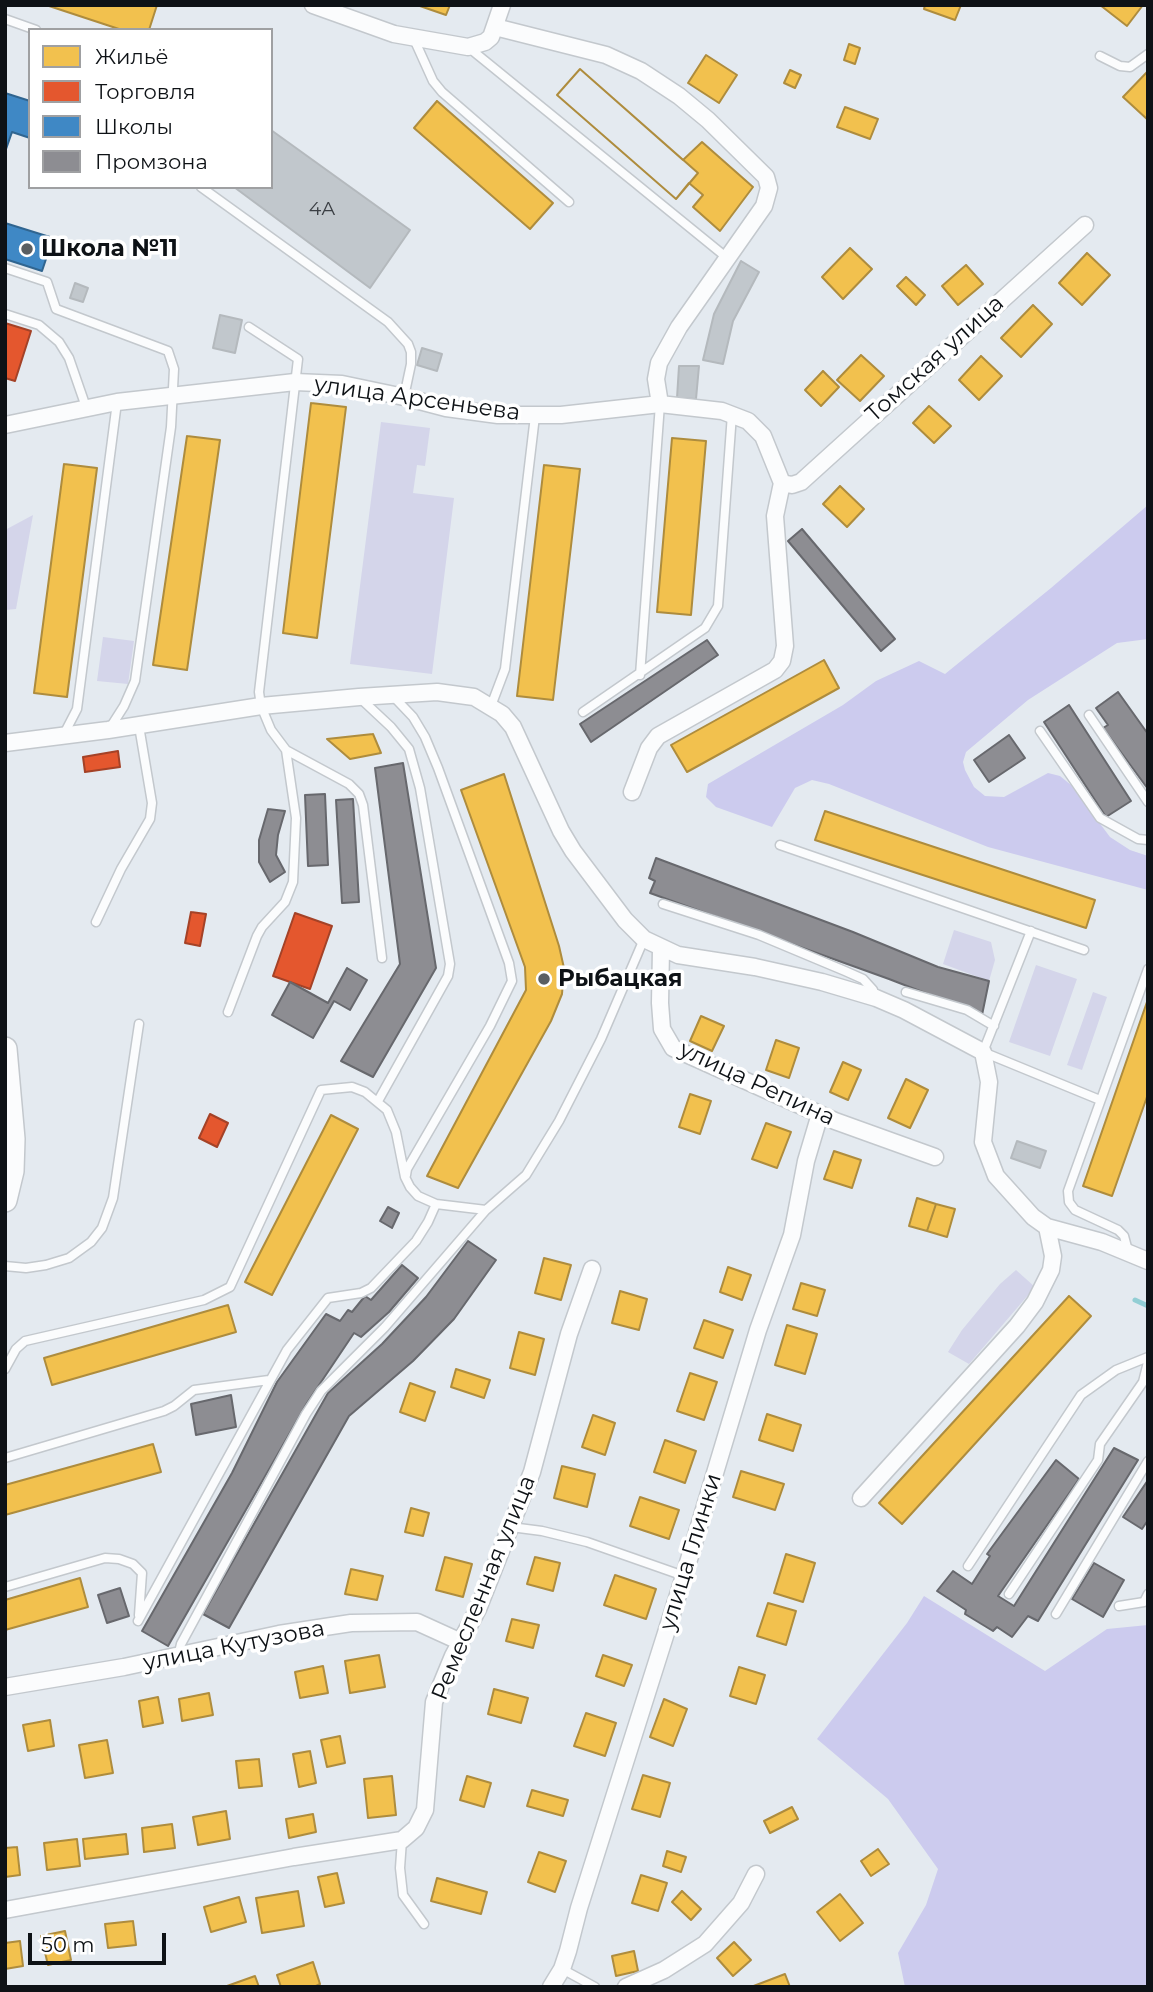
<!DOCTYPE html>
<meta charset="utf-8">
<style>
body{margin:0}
#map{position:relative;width:1153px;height:1992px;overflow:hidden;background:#e4eaf0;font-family:Montserrat,sans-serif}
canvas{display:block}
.frame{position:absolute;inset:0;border:7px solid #0e1216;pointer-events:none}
.legend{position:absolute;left:28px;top:28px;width:245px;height:161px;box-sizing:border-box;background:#fff;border:2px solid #9fa0a2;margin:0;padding:9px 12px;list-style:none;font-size:21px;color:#0e1216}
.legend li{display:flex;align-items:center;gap:14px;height:35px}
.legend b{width:35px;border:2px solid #9fa0a2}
.scale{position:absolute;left:28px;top:1933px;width:138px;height:32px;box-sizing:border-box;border:4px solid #0e1216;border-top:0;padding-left:9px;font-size:21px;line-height:24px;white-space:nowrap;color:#0e1216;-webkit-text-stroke:5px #fff;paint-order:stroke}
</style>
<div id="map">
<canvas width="1153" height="1992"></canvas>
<div class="frame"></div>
<ul class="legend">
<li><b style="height:19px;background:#f2c14e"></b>Жильё</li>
<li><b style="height:19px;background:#e4572e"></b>Торговля</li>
<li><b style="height:19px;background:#3f88c5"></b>Школы</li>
<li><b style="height:19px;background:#8d8d92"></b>Промзона</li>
</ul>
<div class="scale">50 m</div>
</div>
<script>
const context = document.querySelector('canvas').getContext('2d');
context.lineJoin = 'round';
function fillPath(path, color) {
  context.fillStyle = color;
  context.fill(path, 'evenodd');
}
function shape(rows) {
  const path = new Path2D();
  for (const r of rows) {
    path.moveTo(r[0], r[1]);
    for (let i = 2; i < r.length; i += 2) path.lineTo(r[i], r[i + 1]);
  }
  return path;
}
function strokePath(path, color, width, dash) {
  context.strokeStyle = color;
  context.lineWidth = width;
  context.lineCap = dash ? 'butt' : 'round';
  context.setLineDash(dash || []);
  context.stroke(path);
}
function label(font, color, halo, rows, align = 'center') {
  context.font = font + ' Montserrat,sans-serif';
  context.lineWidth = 7;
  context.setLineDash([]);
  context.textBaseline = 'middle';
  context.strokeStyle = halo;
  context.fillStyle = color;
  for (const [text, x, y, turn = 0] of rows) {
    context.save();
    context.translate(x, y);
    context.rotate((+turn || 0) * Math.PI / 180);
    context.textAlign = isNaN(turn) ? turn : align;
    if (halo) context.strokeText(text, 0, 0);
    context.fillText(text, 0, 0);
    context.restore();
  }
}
fillPath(shape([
 [381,422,430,428,425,466,417,465,413,493,454,498,432,674,350,664],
 [33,515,16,609,5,610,5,530],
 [103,637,134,641,128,684,97,681],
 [954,930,991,942,995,960,989,981,943,964],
 [1036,965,1077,979,1050,1056,1009,1042],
 [1093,992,1107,997,1082,1070,1067,1065],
 [1016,1270,1035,1287,969,1364,948,1352,962,1330,1000,1284]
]), '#d4d5ea');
fillPath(shape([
 [1148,505,1148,639,1117,643,1028,700,966,752,963,762,965,770,974,787,985,796,1004,797,1048,773,1060,776,1071,785,1110,837,1130,850,1148,856,1148,890,988,847,829,784,812,780,795,788,772,827,716,807,706,797,708,784,843,705,876,681,919,661,945,674,1051,588],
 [924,1596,1045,1671,1107,1629,1148,1625,1148,1987,905,1987,898,1953,926,1905,938,1869,888,1799,817,1739,907,1623]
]), '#cccbee');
const homes = shape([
 [46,5,157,5,149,30,122,30,46,5],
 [417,5,450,5,446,15,417,5],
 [925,5,961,5,955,20,924,9,925,5],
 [1100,5,1143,5,1127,26,1100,5],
 [849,44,860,48,855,64,844,60,849,44],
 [706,55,737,75,719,103,688,83,706,55],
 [580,69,683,160,702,142,753,187,720,231,693,207,703,195,689,183,676,199,557,95,580,69],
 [580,69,698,173,676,199,557,95,580,69],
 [790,70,801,75,795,88,784,83,790,70],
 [1148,71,1148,120,1123,97,1148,71],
 [437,101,553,203,530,229,414,128,437,101],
 [845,107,878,119,870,139,837,127,845,107],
 [850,248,872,269,843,299,822,277,850,248],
 [1087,253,1110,275,1082,305,1059,283,1087,253],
 [966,265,983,284,958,305,942,286,966,265],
 [906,277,925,295,916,305,897,286,906,277],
 [1033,305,1052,324,1021,357,1001,338,1033,305],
 [861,355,884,376,860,401,837,380,861,355],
 [981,356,1002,376,979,400,959,380,981,356],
 [823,371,839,387,821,406,805,390,823,371],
 [311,403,346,407,317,638,283,633,311,403],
 [929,406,951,426,934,443,913,423,929,406],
 [187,436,220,440,187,670,153,665,187,436],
 [672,438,706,441,691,615,657,612,672,438],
 [64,464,97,468,67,697,34,693,64,464],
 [544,465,580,469,553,700,517,696,544,465],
 [840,486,864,509,847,527,823,504,840,486],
 [824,660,839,688,687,772,671,745,824,660],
 [373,734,381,753,350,759,327,739,373,734],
 [504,774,559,946,564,968,562,994,551,1021,458,1188,427,1176,526,990,525,967,461,790,504,774],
 [825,811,1095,900,1086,928,815,840,825,811],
 [1148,999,1148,1094,1112,1196,1083,1186,1148,999],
 [701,1016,724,1026,712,1051,690,1041,701,1016],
 [776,1040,799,1048,789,1078,766,1070,776,1040],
 [843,1062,861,1070,848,1100,830,1092,843,1062],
 [906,1079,928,1090,910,1128,888,1118,906,1079],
 [690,1094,711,1101,700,1134,679,1127,690,1094],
 [331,1115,358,1129,272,1295,245,1282,331,1115],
 [766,1123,791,1132,777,1168,752,1159,766,1123],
 [834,1151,861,1160,852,1188,824,1179,834,1151],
 [917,1198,936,1204,927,1231,909,1226,917,1198],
 [936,1204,955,1209,947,1237,927,1231,936,1204],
 [544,1258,571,1265,561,1300,535,1293,544,1258],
 [728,1267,751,1275,742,1300,720,1292,728,1267],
 [801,1283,825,1290,817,1316,793,1309,801,1283],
 [620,1291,647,1299,639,1330,612,1323,620,1291],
 [1069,1296,1091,1316,902,1524,879,1503,1069,1296],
 [228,1305,236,1332,52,1385,44,1358,228,1305],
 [704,1320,733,1330,723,1358,694,1348,704,1320],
 [787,1325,817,1334,805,1374,775,1365,787,1325],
 [519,1332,544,1339,535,1375,510,1368,519,1332],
 [456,1369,490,1380,484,1398,451,1387,456,1369],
 [690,1373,717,1382,704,1420,677,1411,690,1373],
 [410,1383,435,1392,425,1421,400,1412,410,1383],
 [767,1414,801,1425,793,1451,759,1440,767,1414],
 [593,1415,615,1423,605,1455,582,1447,593,1415],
 [665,1440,696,1451,685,1483,654,1472,665,1440],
 [153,1444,161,1472,5,1515,5,1485,153,1444],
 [562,1466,595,1474,587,1507,554,1498,562,1466],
 [741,1471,784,1484,775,1510,733,1497,741,1471],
 [640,1497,679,1510,669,1539,630,1526,640,1497],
 [411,1508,429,1513,423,1536,405,1532,411,1508],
 [786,1554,815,1563,803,1602,774,1593,786,1554],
 [445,1557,472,1564,463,1597,436,1590,445,1557],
 [535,1557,560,1563,553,1591,527,1584,535,1557],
 [351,1569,383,1576,377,1600,345,1594,351,1569],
 [615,1575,656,1589,646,1619,604,1605,615,1575],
 [80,1578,88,1607,5,1630,5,1600,80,1578],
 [768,1603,796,1611,786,1645,757,1636,768,1603],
 [512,1619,539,1625,533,1648,506,1641,512,1619],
 [379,1655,385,1687,350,1693,345,1661,379,1655],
 [603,1655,632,1665,624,1686,596,1676,603,1655],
 [323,1666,328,1693,300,1698,295,1672,323,1666],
 [739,1667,765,1675,756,1704,730,1696,739,1667],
 [494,1689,528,1698,521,1723,488,1714,494,1689],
 [209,1693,213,1715,182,1721,179,1699,209,1693],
 [158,1697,163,1723,143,1727,139,1701,158,1697],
 [664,1699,687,1709,673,1746,650,1737,664,1699],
 [586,1713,616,1723,605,1756,574,1746,586,1713],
 [50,1720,54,1746,28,1751,23,1725,50,1720],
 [340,1736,345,1763,327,1767,321,1740,340,1736],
 [107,1740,113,1773,85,1778,79,1745,107,1740],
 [310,1751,316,1783,299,1787,293,1754,310,1751],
 [259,1759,262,1786,239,1788,236,1761,259,1759],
 [643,1775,670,1783,660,1817,632,1809,643,1775],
 [392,1776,396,1815,368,1818,364,1779,392,1776],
 [467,1776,491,1783,484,1807,460,1800,467,1776],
 [532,1790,568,1800,563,1816,527,1806,532,1790],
 [792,1807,798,1819,770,1833,764,1821,792,1807],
 [226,1811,230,1839,198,1845,193,1817,226,1811],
 [313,1814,316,1832,289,1838,286,1819,313,1814],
 [172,1824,175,1848,144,1852,142,1828,172,1824],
 [126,1834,128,1854,85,1859,83,1839,126,1834],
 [77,1839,80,1866,47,1870,44,1843,77,1839],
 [17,1847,20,1875,5,1877,5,1848,17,1847],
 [878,1849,889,1864,871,1876,861,1861,878,1849],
 [667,1851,686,1857,681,1872,663,1866,667,1851],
 [539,1852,566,1861,555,1892,528,1882,539,1852],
 [337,1873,344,1903,325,1907,318,1877,337,1873],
 [641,1875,667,1883,658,1911,632,1903,641,1875],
 [437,1878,487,1892,481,1914,431,1901,437,1878],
 [298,1891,304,1926,262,1933,256,1898,298,1891],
 [682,1891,701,1909,691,1920,672,1902,682,1891],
 [840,1894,863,1923,840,1941,817,1912,840,1894],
 [239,1897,246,1922,211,1932,204,1907,239,1897],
 [133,1921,136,1945,108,1948,105,1924,133,1921],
 [65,1931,71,1960,48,1965,41,1936,65,1931],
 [20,1941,23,1966,5,1969,5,1943,20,1941],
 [734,1942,751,1960,733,1976,717,1958,734,1942],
 [634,1951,638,1971,616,1976,612,1956,634,1951],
 [313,1962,320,1984,314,1987,281,1987,277,1975,313,1962],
 [785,1974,790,1987,751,1987,785,1974],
 [255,1976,259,1987,227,1987,227,1986,255,1976]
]);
fillPath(homes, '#f2c14e');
strokePath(homes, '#ae8c3d', 2);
const shops = shape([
 [5,323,31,331,15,381,5,378,5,323],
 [118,751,120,767,85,772,83,757,118,751],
 [191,912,206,914,200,946,185,943,191,912],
 [295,913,332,926,310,989,273,976,295,913],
 [210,1114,228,1123,217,1147,199,1138,210,1114]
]);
fillPath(shops, '#e4572e');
strokePath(shops, '#a44227', 2);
const schools = shape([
 [5,93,30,101,30,138,12,132,5,152,5,93],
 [5,223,53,238,42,271,5,259,5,223]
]);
fillPath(schools, '#3f88c5');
strokePath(schools, '#306590', 2);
const industry = shape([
 [802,529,895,639,881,651,788,541,802,529],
 [707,640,718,655,591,742,580,724,707,640],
 [1118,692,1148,734,1148,789,1103,728,1108,725,1096,708,1118,692],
 [1069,705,1131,801,1106,817,1044,722,1069,705],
 [1009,735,1025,758,989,782,974,760,1009,735],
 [403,763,436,968,373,1077,341,1061,400,964,375,768,403,763],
 [325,794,328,865,308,866,305,795,325,794],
 [353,799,359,902,342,903,336,800,353,799],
 [268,809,285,811,278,835,276,855,285,872,270,882,259,862,259,840,268,809],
 [656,858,853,932,938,967,989,981,982,1015,889,979,650,893,655,881,649,878,656,858],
 [347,968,367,980,350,1010,334,1001,313,1038,272,1015,290,982,328,1003,347,968],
 [388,1207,399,1213,392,1228,380,1221,388,1207],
 [468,1241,496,1260,454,1319,413,1361,349,1416,229,1628,203,1614,328,1393,382,1344,426,1297,468,1241],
 [402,1265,418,1278,389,1312,361,1337,354,1333,307,1403,168,1646,142,1631,232,1473,277,1382,326,1314,340,1321,348,1310,352,1312,365,1296,371,1300,402,1265],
 [231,1395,236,1427,196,1435,191,1404,231,1395],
 [1114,1448,1138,1460,1038,1621,1028,1616,1012,1637,997,1627,993,1631,965,1614,966,1610,937,1591,953,1571,972,1584,990,1556,987,1554,1056,1460,1079,1479,998,1596,1014,1606,1114,1448],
 [1148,1480,1148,1520,1142,1529,1123,1517,1148,1480],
 [1094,1563,1124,1580,1103,1617,1072,1599,1094,1563],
 [120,1588,129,1616,107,1623,98,1595,120,1588]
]);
fillPath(industry, '#8d8d92');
strokePath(industry, '#67686d', 2);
strokePath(shape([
 [1135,1300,1148,1306]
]), '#92ced4', 5);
const building = shape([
 [271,130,410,230,370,288,234,187,271,187,271,130],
 [741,261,759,272,733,321,723,364,703,360,714,314,741,261],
 [75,283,88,288,83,302,70,298,75,283],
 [220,315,242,320,235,353,213,348,220,315],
 [422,348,442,354,437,371,417,365,422,348],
 [679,366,699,366,696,399,677,398,679,366],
 [1017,1141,1046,1151,1040,1168,1011,1158,1017,1141]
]);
fillPath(building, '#c1c7cc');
strokePath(building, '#b4b9bd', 2);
const lane = shape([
 [5,19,36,30],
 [414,39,433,81,442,92,569,202],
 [468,47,726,257],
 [1100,56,1120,66,1130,67,1148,54],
 [201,187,388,322,408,344,411,352,411,364,404,397],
 [5,268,47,282,56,309,168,351,174,369,171,427,135,681,124,706,110,728],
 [5,314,39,325,59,342,69,358,86,407],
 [249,327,298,359,259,692,261,706,271,730,286,750,349,784,359,794,363,805,382,958],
 [640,675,660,404],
 [393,696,413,717,425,737,438,768,509,963,512,981,490,1026,407,1169,406,1175],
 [360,698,391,727,409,749,420,788,450,964,448,976,378,1101],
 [491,706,505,669,535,416],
 [583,712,705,628,718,606,732,414],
 [1089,715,1148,802],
 [1040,731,1100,818,1138,839,1148,840],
 [63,736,77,709,117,402],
 [780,845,1084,950],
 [663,904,759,935,845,971,863,979,873,990,875,996],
 [96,922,121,869,150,819,152,803,139,726],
 [1031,931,983,1052,1100,1100],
 [906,992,967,1010,994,1026],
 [228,1012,257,936,262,927,285,902,293,882,296,818,286,750],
 [1128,1251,1124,1236,1118,1230,1075,1210,1069,1202,1068,1191,1148,969],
 [5,1266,26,1268,46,1265,69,1258,91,1242,102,1228,113,1198,139,1024],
 [5,1369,16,1349,25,1341,204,1300,230,1287,321,1090,352,1087,365,1092,387,1110,396,1132,405,1177,410,1187,418,1196,436,1204,486,1210,526,1175,559,1121,601,1039,644,939],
 [5,1458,164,1411,174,1406,194,1390,269,1380],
 [511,1527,542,1531,587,1542,684,1576],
 [968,1566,1081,1395,1116,1370,1148,1357],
 [5,1587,105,1558,119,1559,133,1564,142,1573,139,1615],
 [1009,1594,1098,1460,1100,1444,1143,1382,1148,1362],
 [1119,1606,1144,1602,1148,1594],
 [1056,1614,1148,1461],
 [138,1621,287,1350,328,1298,361,1293,371,1288,416,1241,428,1222,436,1204],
 [178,1657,181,1644,306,1414,321,1391,385,1327,486,1210],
 [402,1840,400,1868,403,1895,424,1924],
 [562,1969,595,1987]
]);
const street = shape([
 [313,5,394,34,468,47,485,42,491,37,502,5],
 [495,27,606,55,641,71,679,96,708,120,766,177,769,188,764,206,679,327,659,363,656,379,660,404],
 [5,425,117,402,295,382,342,384,404,397,446,408,498,415,561,415,660,404,722,411,748,421,763,436,782,483,775,516,785,646,782,661,775,670,658,736,649,748,632,792],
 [782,483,792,485,801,482,1085,225],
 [5,743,108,730,261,706,359,697,437,692,474,697,502,714,513,727,561,831,573,851,625,920,644,939,678,955,755,967,822,982,876,998,904,1010,983,1052,989,1082,983,1142,996,1176,1033,1217,1047,1227,1102,1242,1148,1261],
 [661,949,660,1003,662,1029,673,1048,835,1121,935,1157],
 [861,1498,1017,1326,1035,1302,1051,1270,1053,1256,1047,1227],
 [5,1687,124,1667,279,1634,351,1623,417,1622,461,1642],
 [5,1910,294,1857,402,1840,416,1828,425,1810,434,1702,453,1656,478,1609,532,1472,569,1334,592,1269],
 [551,1987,562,1969,568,1951,579,1908,684,1576,758,1330,792,1235,806,1161,820,1114],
 [626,1987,664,1970,705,1944,741,1903,756,1874]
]);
const secondary = shape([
 [5,1049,13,1139,12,1171,5,1200]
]);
strokePath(lane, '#c3c8cd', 11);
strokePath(street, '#c3c8cd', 19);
strokePath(secondary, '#c3c8cd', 26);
strokePath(lane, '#fbfcfd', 8);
strokePath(street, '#fbfcfd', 16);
strokePath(secondary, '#fbfcfd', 23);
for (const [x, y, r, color] of [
 [27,249,7,"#595e62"],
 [544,979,7,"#595e62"]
]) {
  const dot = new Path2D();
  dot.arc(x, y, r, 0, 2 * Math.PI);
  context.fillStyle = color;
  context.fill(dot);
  strokePath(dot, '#fff', 2.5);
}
label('19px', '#3b3f44', null, [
 ["4А",322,209]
]);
label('bold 23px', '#0e1216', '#fff', [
 ["Школа №11",41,249],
 ["Рыбацкая",558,979]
], 'left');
label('23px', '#0e1216', '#fff', [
 ["Томская улица",935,359,-42],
 ["улица Арсеньева",417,399,8],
 ["улица Репина",757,1084,25],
 ["улица Глинки",691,1552,-73],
 ["Ремесленная улица",484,1588,-68],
 ["улица Кутузова",234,1646,-11]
]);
</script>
